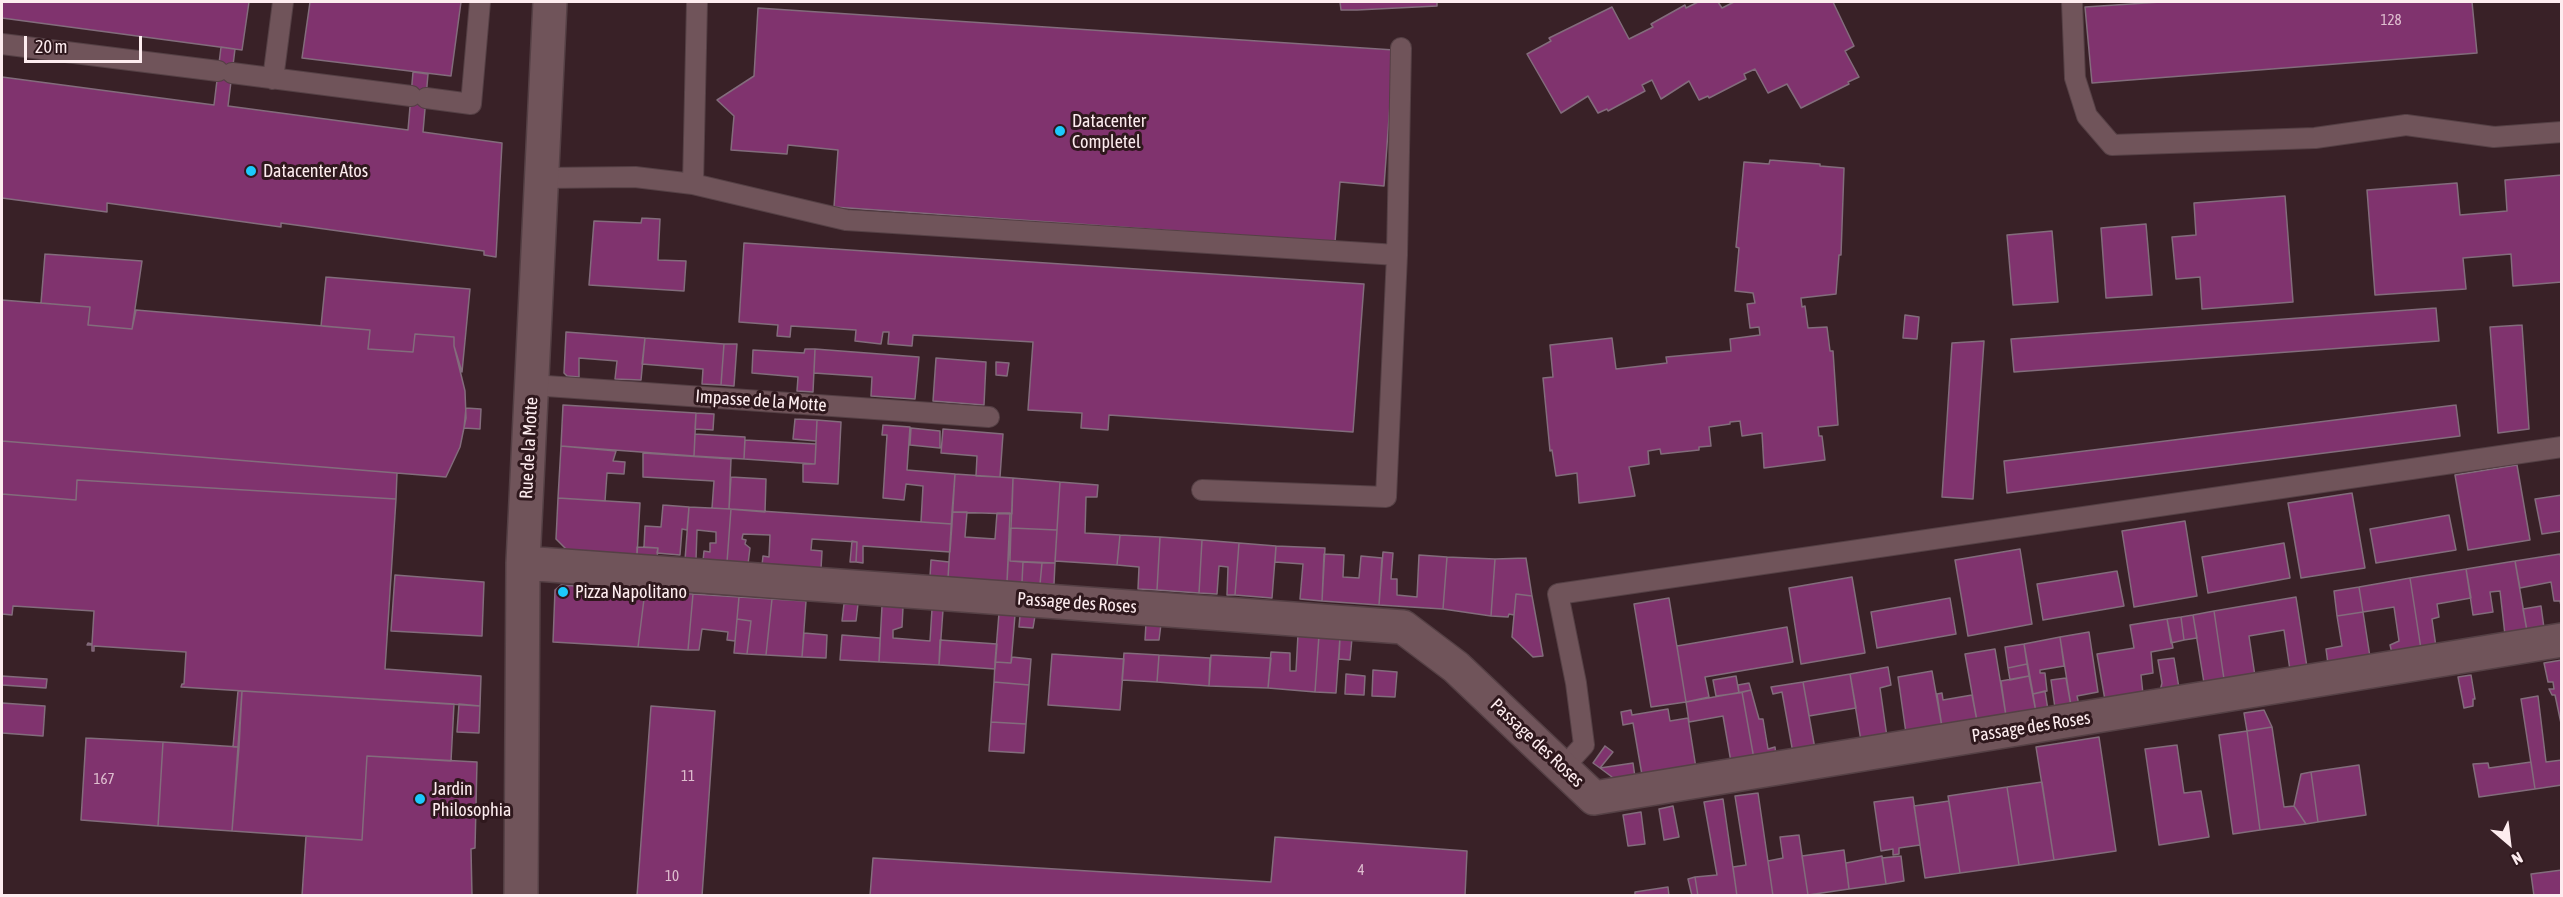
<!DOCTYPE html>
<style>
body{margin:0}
#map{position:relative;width:2563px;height:897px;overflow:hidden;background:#392127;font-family:"Asap Condensed",sans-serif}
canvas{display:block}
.frame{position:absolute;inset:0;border:3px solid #fdecef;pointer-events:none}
.north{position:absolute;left:2479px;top:813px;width:60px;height:60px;-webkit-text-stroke:4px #2f181d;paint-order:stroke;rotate:152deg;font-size:16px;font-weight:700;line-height:24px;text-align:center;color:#fdecef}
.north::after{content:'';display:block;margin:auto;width:21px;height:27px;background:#fdecef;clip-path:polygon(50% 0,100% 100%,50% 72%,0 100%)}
.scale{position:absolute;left:24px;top:36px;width:118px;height:27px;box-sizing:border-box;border:3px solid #fdecef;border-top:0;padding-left:8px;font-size:18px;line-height:21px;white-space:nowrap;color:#fdecef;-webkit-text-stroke:4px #2f181d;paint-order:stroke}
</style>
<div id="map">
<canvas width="2563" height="897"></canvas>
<div class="frame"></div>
<div class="north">N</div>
<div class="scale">20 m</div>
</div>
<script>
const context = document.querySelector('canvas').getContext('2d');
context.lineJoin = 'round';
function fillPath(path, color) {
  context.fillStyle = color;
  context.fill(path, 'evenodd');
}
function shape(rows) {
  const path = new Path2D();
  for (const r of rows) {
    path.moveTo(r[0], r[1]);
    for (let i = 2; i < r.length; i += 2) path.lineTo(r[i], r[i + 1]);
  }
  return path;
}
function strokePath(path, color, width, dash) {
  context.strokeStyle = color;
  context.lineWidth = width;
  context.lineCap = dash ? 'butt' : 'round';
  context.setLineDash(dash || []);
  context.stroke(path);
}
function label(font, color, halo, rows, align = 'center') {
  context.font = font + ' "Asap Condensed",sans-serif';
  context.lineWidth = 6;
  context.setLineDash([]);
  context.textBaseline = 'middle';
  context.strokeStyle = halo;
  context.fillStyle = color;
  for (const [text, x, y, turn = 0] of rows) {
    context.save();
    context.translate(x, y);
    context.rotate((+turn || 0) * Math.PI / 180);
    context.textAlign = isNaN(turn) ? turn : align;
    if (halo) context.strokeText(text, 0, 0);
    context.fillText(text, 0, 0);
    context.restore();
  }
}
const building = shape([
 [2,2,249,2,242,50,2,18,2,2],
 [310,2,461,2,451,76,302,58,310,2],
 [1340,2,1437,2,1437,6,1357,10,1341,10,1340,2],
 [1698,2,1718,2,1722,8,1734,2,1833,2,1854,46,1845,51,1859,77,1848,82,1849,84,1801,108,1787,84,1768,93,1755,69,1744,74,1746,79,1709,98,1708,96,1699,100,1689,81,1661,99,1652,80,1642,85,1645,91,1608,111,1607,109,1598,113,1588,96,1561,113,1527,54,1551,41,1549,38,1612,7,1629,39,1653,27,1651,24,1685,5,1686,8,1698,2],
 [2161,2,2472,2,2477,53,2092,83,2085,7,2161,2],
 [758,8,1394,50,1384,186,1340,182,1335,242,834,207,838,150,788,145,787,154,731,150,734,116,717,100,754,76,758,8],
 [221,47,235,49,228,106,408,130,413,72,428,74,423,132,502,143,496,257,484,255,484,251,281,223,281,227,107,203,107,212,2,198,2,77,214,105,221,47],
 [1770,160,1820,164,1820,166,1844,168,1841,255,1839,255,1836,294,1801,298,1802,307,1805,306,1808,328,1827,327,1830,351,1833,351,1838,425,1818,427,1819,436,1822,436,1825,460,1764,468,1762,433,1742,436,1740,421,1730,422,1730,424,1709,427,1711,446,1699,447,1699,450,1661,454,1660,449,1648,451,1649,464,1629,467,1635,496,1579,503,1577,473,1556,476,1552,450,1550,451,1543,378,1553,377,1550,345,1612,338,1616,369,1667,363,1666,357,1731,351,1730,339,1760,335,1759,327,1750,328,1747,304,1755,303,1753,293,1735,291,1739,248,1736,247,1744,162,1769,164,1770,160],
 [2562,175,2562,282,2513,286,2511,254,2463,258,2466,289,2375,295,2367,190,2457,183,2460,215,2507,211,2505,180,2562,175],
 [2285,196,2293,302,2202,309,2200,277,2176,279,2172,237,2196,235,2194,203,2285,196],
 [642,218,660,219,658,260,686,261,684,291,589,285,594,221,641,223,642,218],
 [2146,224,2152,295,2106,298,2101,228,2146,224],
 [2052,231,2058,302,2013,305,2007,235,2052,231],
 [744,243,1364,284,1353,432,1109,415,1108,430,1081,428,1082,413,1028,410,1033,342,913,335,912,346,888,344,889,332,883,332,881,344,855,341,856,330,791,326,790,337,777,336,778,325,739,322,744,243],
 [45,254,142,261,132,329,88,325,90,307,41,303,45,254],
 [326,277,470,289,462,372,454,346,454,337,415,334,413,352,368,349,370,330,321,326,326,277],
 [2,300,90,307,88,325,132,329,136,310,370,330,368,349,413,352,415,334,454,337,454,346,465,391,466,418,460,447,446,477,2,441,2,300],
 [2436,308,2439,341,2014,372,2011,339,2436,308],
 [1905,315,1919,317,1917,339,1903,338,1905,315],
 [2522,325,2529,429,2498,433,2490,327,2522,325],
 [566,332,645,338,641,380,615,379,617,361,579,358,579,377,567,376,564,373,566,332],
 [645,338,724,344,721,385,702,384,703,369,642,364,645,338],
 [1984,341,1973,499,1942,497,1952,343,1984,341],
 [724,344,737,344,734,386,721,385,724,344],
 [805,349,815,349,813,392,797,391,798,377,752,373,753,350,804,353,805,349],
 [815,349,919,357,915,399,871,396,872,377,814,373,815,349],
 [936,358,986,362,984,405,933,401,936,358],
 [996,362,1009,363,1007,376,996,375,996,362],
 [563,405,696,413,694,456,561,446,563,405],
 [2456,405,2460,436,2007,493,2004,461,2456,405],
 [466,408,481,409,480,429,464,428,466,408],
 [696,413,714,414,713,430,695,429,696,413],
 [795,419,817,420,816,441,793,439,795,419],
 [817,420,841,422,838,484,803,482,803,464,815,464,817,420],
 [883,425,910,427,907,470,955,474,952,524,921,522,923,486,906,484,904,500,883,498,887,435,882,435,883,425],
 [911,428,940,431,940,448,910,445,911,428],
 [943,429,1003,434,1000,477,976,476,977,456,941,453,943,429],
 [695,434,745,437,744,459,694,456,695,434],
 [745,440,816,444,815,464,744,459,745,440],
 [2,441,397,473,396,499,77,480,76,500,2,494,2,441],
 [561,446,616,451,613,461,625,462,624,474,607,473,605,501,558,498,561,446],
 [643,453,731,459,729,509,712,508,714,481,643,477,643,453],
 [2517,465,2530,540,2468,550,2455,475,2517,465],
 [955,474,1013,478,1012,514,952,512,955,474],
 [731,477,766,479,765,512,729,509,731,477],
 [1013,478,1060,482,1057,530,1011,528,1013,478],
 [77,480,396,499,385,669,481,676,480,706,181,687,182,684,184,684,186,652,94,646,94,651,92,651,92,645,87,645,88,643,92,644,94,611,13,606,12,615,2,614,2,494,76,500,77,480],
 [1060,482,1098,485,1097,497,1086,497,1085,533,1120,535,1117,565,1055,561,1060,482],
 [2352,493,2365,568,2301,578,2288,503,2352,493],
 [2562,495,2562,531,2542,534,2535,499,2562,495],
 [558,498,640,503,637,556,569,552,556,539,558,498],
 [663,505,689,507,687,530,682,529,680,555,657,553,658,548,644,547,645,526,661,527,663,505],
 [689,507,731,509,727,562,703,561,704,551,710,552,710,543,716,543,716,532,697,530,696,560,685,560,689,507],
 [731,509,952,524,950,552,863,546,863,563,856,562,857,542,812,539,811,550,822,551,821,569,762,565,763,556,769,557,770,535,743,534,742,539,746,540,745,544,750,548,748,564,727,562,731,509],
 [952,512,967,512,965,537,995,539,997,513,1010,513,1007,582,948,578,952,512],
 [2449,515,2456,550,2376,563,2370,529,2449,515],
 [2185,521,2197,596,2134,607,2122,531,2185,521],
 [1010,528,1010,561,1023,562,1022,582,1007,582,1010,528],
 [1011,528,1057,530,1055,563,1010,561,1011,528],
 [1120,535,1160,537,1157,590,1138,589,1139,567,1117,565,1120,535],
 [1160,537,1202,540,1199,593,1157,590,1160,537],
 [1202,540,1239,543,1235,595,1227,595,1228,567,1219,566,1217,594,1199,593,1202,540],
 [852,541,857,542,856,562,850,562,852,541],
 [1239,543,1276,546,1272,598,1235,595,1239,543],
 [2284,543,2290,578,2208,593,2202,557,2284,543],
 [1276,546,1325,548,1322,601,1300,599,1303,564,1275,562,1276,546],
 [637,547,658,548,657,558,637,556,637,547],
 [2020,549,2032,624,1968,636,1955,560,2020,549],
 [1383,552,1393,553,1391,579,1397,579,1397,595,1417,597,1419,555,1447,557,1443,609,1379,605,1383,552],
 [1324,554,1344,555,1343,577,1359,578,1361,556,1382,558,1379,605,1322,601,1324,554],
 [2560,554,2562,562,2562,610,2560,601,2554,601,2551,582,2520,588,2515,561,2560,554],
 [1447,557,1495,559,1491,616,1443,609,1447,557],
 [1526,558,1532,596,1516,594,1514,615,1509,614,1508,617,1491,616,1495,559,1526,558],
 [931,560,949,562,948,578,930,577,931,560],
 [2515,561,2527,631,2505,635,2500,591,2490,592,2493,612,2473,615,2466,569,2515,561],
 [1023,562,1042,563,1040,584,1022,582,1023,562],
 [1042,563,1055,563,1054,584,1040,584,1042,563],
 [2466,569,2471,598,2437,604,2439,617,2432,619,2436,647,2421,649,2410,578,2466,569],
 [2117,571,2124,606,2043,620,2037,584,2117,571],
 [395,575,484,582,482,636,391,631,395,575],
 [1852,577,1865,653,1801,664,1789,588,1852,577],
 [2410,578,2421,649,2392,653,2390,645,2399,641,2394,607,2363,612,2359,587,2410,578],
 [561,585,645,591,638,647,553,642,555,590,561,585],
 [2359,587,2363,612,2337,616,2334,591,2359,587],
 [645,591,693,594,688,650,638,647,645,591],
 [693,594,739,597,735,641,727,640,728,632,702,629,699,650,688,650,693,594],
 [1516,594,1532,596,1543,656,1533,657,1512,637,1516,594],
 [739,597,772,599,766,655,747,654,751,621,737,619,739,597],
 [2296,597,2307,667,2290,670,2284,630,2249,636,2255,676,2224,679,2214,611,2296,597],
 [1669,598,1686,702,1651,707,1634,604,1669,598],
 [1950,598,1956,634,1877,648,1871,612,1950,598],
 [772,599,806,601,802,657,766,655,772,599],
 [844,604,858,604,856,621,842,621,844,604],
 [882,606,903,607,902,627,893,630,893,638,930,641,932,609,943,610,939,665,879,662,882,606],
 [2541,606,2544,628,2527,631,2523,609,2541,606],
 [2214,611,2224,679,2204,683,2193,615,2214,611],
 [2363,612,2370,657,2328,664,2326,649,2342,646,2337,616,2363,612],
 [999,613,1015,615,1011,663,995,662,999,613],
 [1020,615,1035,616,1033,628,1019,627,1020,615],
 [2193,615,2197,638,2184,640,2181,617,2193,615],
 [2181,617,2184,640,2171,643,2167,619,2181,617],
 [737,619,751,621,747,654,734,653,737,619],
 [2167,619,2173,648,2151,652,2153,673,2141,675,2143,694,2105,700,2097,654,2134,648,2130,625,2167,619],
 [1146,623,1161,624,1159,640,1145,640,1146,623],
 [1787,627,1793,662,1705,677,1709,697,1686,702,1677,646,1787,627],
 [2089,632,2098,692,2077,696,2079,705,2071,706,2060,637,2089,632],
 [804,633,827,635,826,658,802,657,804,633],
 [1298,634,1319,635,1315,692,1268,688,1271,652,1290,653,1290,671,1296,671,1298,634],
 [842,635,880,638,879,662,840,660,842,635],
 [1319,635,1340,637,1336,693,1315,692,1319,635],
 [1340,637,1352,638,1350,660,1339,659,1340,637],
 [2060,637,2064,666,2040,670,2040,673,2045,673,2047,691,2033,694,2024,644,2060,637],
 [940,640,997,644,995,669,939,665,940,640],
 [2024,644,2027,664,2008,668,2005,647,2024,644],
 [1995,649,2006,716,1977,721,1965,654,1995,649],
 [1124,653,1159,655,1157,682,1122,680,1124,653],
 [1052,654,1124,659,1120,710,1048,705,1052,654],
 [1159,655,1210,658,1209,686,1157,682,1159,655],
 [1211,655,1271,658,1268,688,1209,686,1211,655],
 [1012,657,1031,659,1029,685,994,682,995,662,1011,663,1012,657],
 [2174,658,2179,688,2160,691,2162,683,2158,660,2174,658],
 [2562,660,2562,728,2555,695,2552,695,2549,689,2554,689,2553,682,2548,682,2544,663,2562,660],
 [2027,664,2029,676,2010,680,2008,668,2027,664],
 [1888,667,1891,685,1880,688,1887,737,1861,741,1850,674,1888,667],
 [1373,670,1397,672,1395,697,1372,696,1373,670],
 [1932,671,1942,727,1906,733,1898,677,1932,671],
 [1346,674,1365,676,1364,695,1345,694,1346,674],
 [1850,674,1856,708,1809,716,1803,682,1850,674],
 [2471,675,2475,699,2473,699,2473,706,2464,708,2458,677,2471,675],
 [2,676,47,679,46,688,2,685,2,676],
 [1736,676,1739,693,1716,696,1713,680,1736,676],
 [2029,676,2036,712,2006,716,2001,681,2029,676],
 [2066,678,2071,706,2055,708,2051,680,2066,678],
 [994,682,1029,685,1026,724,991,722,994,682],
 [1803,682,1815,749,1793,753,1782,692,1773,694,1771,687,1803,682],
 [1749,683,1751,690,1739,693,1738,685,1749,683],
 [1751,690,1759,719,1763,719,1768,749,1775,747,1776,755,1754,759,1742,692,1751,690],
 [238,691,242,691,239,747,233,747,238,691],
 [242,691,454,704,451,761,367,756,362,840,232,831,242,691],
 [2045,691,2048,710,2036,712,2033,694,2045,691],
 [1742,692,1754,759,1731,762,1723,716,1689,722,1686,702,1742,692],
 [1942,693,1943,700,1972,695,1977,721,1942,727,1937,694,1942,693],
 [2538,696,2546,762,2562,760,2562,785,2535,789,2521,699,2538,696],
 [2,703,45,706,43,736,2,733,2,703],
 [459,704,480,706,479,733,457,732,459,704],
 [651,706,715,711,702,896,637,896,651,706],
 [1668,709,1670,721,1688,718,1696,768,1642,775,1633,723,1623,725,1621,712,1631,710,1632,715,1668,709],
 [2264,710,2272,727,2247,731,2244,713,2264,710],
 [991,722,1026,724,1024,753,989,751,991,722],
 [2272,727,2284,807,2294,806,2306,824,2260,830,2247,731,2272,727],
 [2247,731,2260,830,2233,834,2219,735,2247,731],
 [2099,737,2116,851,2054,860,2036,747,2099,737],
 [86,738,163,742,158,826,81,820,86,738],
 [163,742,239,747,232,831,158,826,163,742],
 [2177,745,2184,793,2201,791,2209,837,2159,845,2145,749,2177,745],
 [1605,746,1613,752,1600,768,1593,763,1605,746],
 [367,756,477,762,475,848,471,849,472,896,302,896,306,836,362,840,367,756],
 [2531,762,2535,789,2479,797,2473,764,2488,763,2489,768,2531,762],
 [1633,763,1635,777,1616,780,1600,768,1633,763],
 [2359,765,2366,815,2318,822,2311,772,2359,765],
 [2311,772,2318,822,2306,824,2294,806,2301,774,2311,772],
 [2042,782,2054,860,2019,865,2007,787,2042,782],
 [2007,787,2019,865,1960,873,1948,796,2007,787],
 [1758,793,1773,896,1737,896,1733,867,1746,865,1735,796,1758,793],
 [1913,797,1920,845,1899,848,1899,854,1893,855,1893,849,1881,851,1874,802,1913,797],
 [1723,799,1737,896,1698,896,1695,877,1717,875,1704,802,1723,799],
 [1949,801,1960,873,1925,878,1914,806,1949,801],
 [1673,806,1679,837,1664,840,1659,809,1673,806],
 [1641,812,1645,844,1628,846,1623,815,1641,812],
 [1799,835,1808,895,1773,896,1768,861,1783,858,1780,837,1799,835],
 [1275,837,1467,851,1465,896,870,896,873,858,1271,882,1275,837],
 [1844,850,1849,889,1808,895,1802,856,1844,850],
 [1882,856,1886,884,1849,889,1846,863,1882,856],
 [1901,856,1904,881,1886,884,1882,858,1901,856],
 [2562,870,2562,896,2534,896,2531,874,2562,870],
 [1695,877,1698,896,1692,896,1688,879,1695,877],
 [1668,887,1669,896,1635,896,1635,892,1668,887]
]);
fillPath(building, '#80336e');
strokePath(building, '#836c7c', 1.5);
const service = shape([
 [2072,2,2075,78,2087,116,2112,145,2315,138,2406,125,2494,137,2562,132],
 [2,44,218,71],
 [232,73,411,96],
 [273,79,283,2],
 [426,98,471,104,480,2],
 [542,178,635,177,693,184,846,220,1397,255,1401,48],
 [693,184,697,2],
 [532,385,989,417],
 [1202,490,1386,497,1397,255],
 [1563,768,1584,745,1576,683,1558,594,2562,447]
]);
const minor = shape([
 [523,563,1403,627,1456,667,1594,798,2562,640],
 [521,896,523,563,550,2]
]);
strokePath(service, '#554045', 22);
strokePath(minor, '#554045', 36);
strokePath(service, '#70545a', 20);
strokePath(minor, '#70545a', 33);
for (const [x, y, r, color] of [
 [1060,131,6,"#1cc9fc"],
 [251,171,6,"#1cc9fc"],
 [563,592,6,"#1cc9fc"],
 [420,799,6,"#1cc9fc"]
]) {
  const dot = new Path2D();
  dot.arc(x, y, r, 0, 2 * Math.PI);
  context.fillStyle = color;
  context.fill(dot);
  strokePath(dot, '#2f181d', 2);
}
label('15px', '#debecf', null, [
 ["128",2391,20],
 ["11",688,776],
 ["167",104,779],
 ["4",1361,870],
 ["10",672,876]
]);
label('18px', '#fdecef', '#2f181d', [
 ["Datacenter",1072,121],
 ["Completel",1072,142],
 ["Datacenter Atos",263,171],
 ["Pizza Napolitano",575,592],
 ["Jardin",432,789],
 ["Philosophia",432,810]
], 'left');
label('18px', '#fdecef', '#2f181d', [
 ["Impasse de la Motte",761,401,4],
 ["Rue de la Motte",529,448,-87],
 ["Passage des Roses",1077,603,4],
 ["Passage des Roses",2031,727,-9],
 ["Passage des Roses",1537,743,43]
]);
</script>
